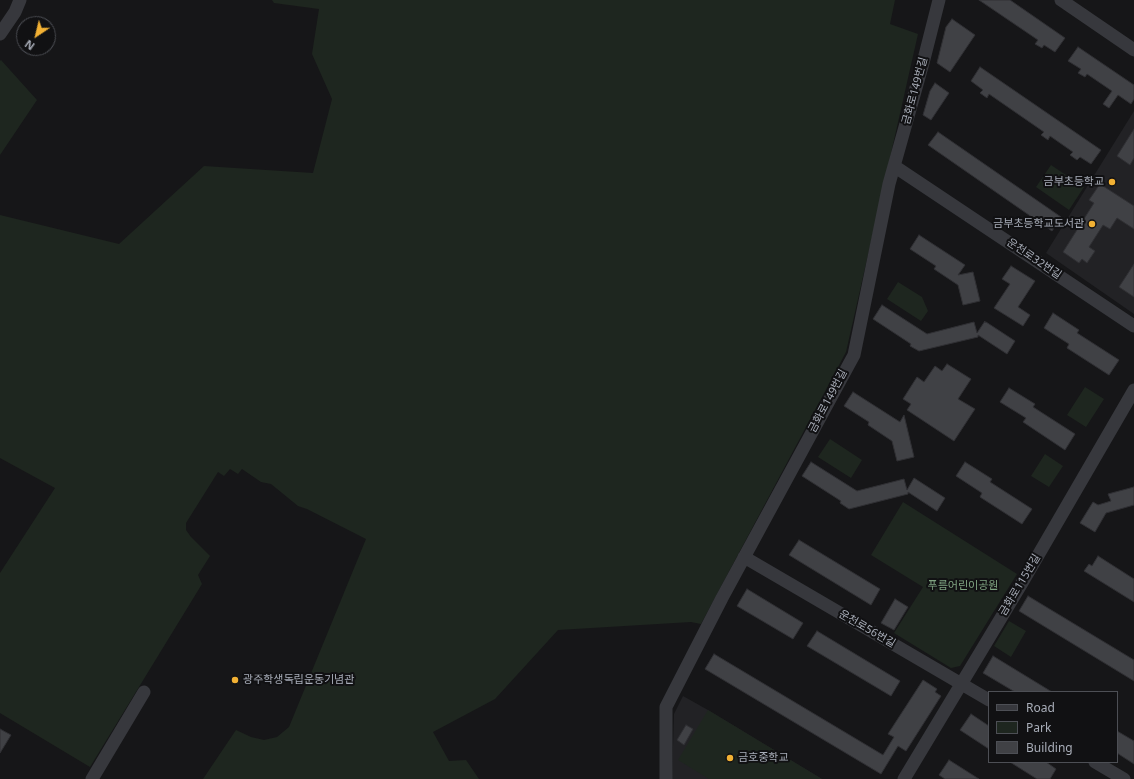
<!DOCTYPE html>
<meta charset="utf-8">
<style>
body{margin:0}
#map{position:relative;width:1134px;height:779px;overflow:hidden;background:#161618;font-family:"Noto Sans",sans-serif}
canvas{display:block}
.legend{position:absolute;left:988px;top:691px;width:130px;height:72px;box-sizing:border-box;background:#111113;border:1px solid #4d4f55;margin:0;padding:5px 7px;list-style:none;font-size:12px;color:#a8adb8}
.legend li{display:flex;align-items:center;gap:8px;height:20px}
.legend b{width:20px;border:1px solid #4d4f55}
.north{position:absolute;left:16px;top:16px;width:40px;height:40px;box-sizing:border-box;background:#111113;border:1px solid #4d4f55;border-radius:50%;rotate:215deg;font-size:11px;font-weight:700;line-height:16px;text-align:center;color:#a8adb8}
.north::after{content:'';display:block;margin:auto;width:14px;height:18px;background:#f2b134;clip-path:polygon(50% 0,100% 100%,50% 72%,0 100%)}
</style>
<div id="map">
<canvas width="1134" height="779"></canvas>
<ul class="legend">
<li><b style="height:5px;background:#37383d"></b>Road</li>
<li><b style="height:11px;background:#1e261f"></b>Park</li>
<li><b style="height:11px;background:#404145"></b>Building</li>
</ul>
<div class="north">N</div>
</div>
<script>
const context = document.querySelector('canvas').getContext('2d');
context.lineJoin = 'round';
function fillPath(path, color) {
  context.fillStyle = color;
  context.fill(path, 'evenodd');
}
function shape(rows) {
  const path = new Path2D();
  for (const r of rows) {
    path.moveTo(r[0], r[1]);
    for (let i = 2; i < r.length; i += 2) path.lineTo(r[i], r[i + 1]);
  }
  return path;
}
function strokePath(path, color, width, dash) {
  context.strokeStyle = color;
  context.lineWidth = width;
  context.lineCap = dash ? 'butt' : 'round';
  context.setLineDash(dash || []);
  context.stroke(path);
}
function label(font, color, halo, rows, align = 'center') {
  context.font = font + ' "Noto Sans","Noto Sans KR",sans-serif';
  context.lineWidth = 4;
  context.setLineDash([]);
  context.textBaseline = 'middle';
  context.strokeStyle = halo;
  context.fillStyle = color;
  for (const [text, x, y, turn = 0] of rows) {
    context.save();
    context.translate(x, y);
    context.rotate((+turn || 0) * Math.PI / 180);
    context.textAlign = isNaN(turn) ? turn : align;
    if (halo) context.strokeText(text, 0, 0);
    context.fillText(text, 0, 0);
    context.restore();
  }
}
fillPath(shape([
 [1134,111,1134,314,1046,253],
 [683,696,708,710,822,779,672,779,674,714]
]), '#222225');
fillPath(shape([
 [272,0,895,0,890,24,918,34,846,352,701,624,691,622,558,630,495,699,433,732,449,761,466,760,479,779,203,779,236,730,251,737,264,740,277,737,289,727,366,539,307,509,298,506,271,484,261,482,242,469,238,474,230,469,224,476,218,472,186,523,186,530,191,537,210,556,198,575,202,584,90,767,0,713,0,573,55,488,0,458,0,215,119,244,204,166,313,173,332,99,312,54,319,9,274,3],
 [1,60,37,100,0,155,0,61],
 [1051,165,1084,187,1069,210,1036,187],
 [898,282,922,297,928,311,921,321,887,299],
 [1085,387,1104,399,1086,427,1067,415],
 [830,439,862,460,851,478,818,457],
 [1045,454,1063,466,1049,487,1031,476],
 [903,502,1017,574,960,666,951,668,894,633,923,587,871,555],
 [1009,621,1026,631,1011,657,994,646],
 [708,710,751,736,822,779,709,779,678,760]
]), '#1e261f');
const building = shape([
 [979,0,1010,0,1065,38,1055,52,1044,45,1042,48,1035,44,1038,40,979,0],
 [952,19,975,35,950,72,937,63,946,27,952,19],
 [1078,47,1134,85,1134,99,1131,104,1118,95,1109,108,1103,104,1112,91,1087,74,1085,77,1078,73,1081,69,1068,61,1078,47],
 [980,67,1101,150,1091,164,1080,157,1077,160,1070,155,1073,152,1050,136,1048,140,1041,135,1044,132,989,94,987,98,980,93,983,90,971,81,980,67],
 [935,83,949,93,931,120,923,115,930,91,935,83],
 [1134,129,1134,158,1130,165,1117,156,1134,129],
 [938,132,1061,217,1052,231,928,145,938,132],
 [1100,184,1134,206,1134,229,1117,218,1110,229,1103,225,1089,247,1095,251,1087,263,1082,259,1079,263,1063,252,1094,203,1089,200,1100,184],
 [919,235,965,265,958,275,973,272,980,301,963,305,958,285,934,269,936,266,910,249,919,235],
 [1134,264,1134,297,1119,287,1134,264],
 [1011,266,1035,281,1018,307,1030,315,1023,326,994,308,1010,284,1002,279,1011,266],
 [882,305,927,334,974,322,977,333,985,321,985,323,986,322,1015,341,1007,354,978,335,978,337,919,351,910,346,911,344,873,319,882,305],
 [1053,313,1079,330,1077,333,1119,360,1109,375,1067,348,1069,344,1044,328,1053,313],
 [947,364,971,379,958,399,975,409,954,441,907,410,911,404,903,399,917,377,924,382,935,366,942,371,947,364],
 [1009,388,1035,404,1033,407,1075,434,1065,450,1023,422,1026,418,1000,402,1009,388],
 [853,392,900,422,904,415,914,457,897,461,892,441,868,425,869,422,844,406,853,392],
 [811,462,857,491,904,479,907,490,914,478,945,498,937,511,908,492,908,494,849,509,840,503,841,501,802,476,811,462],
 [965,462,992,479,990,482,1032,509,1022,524,980,497,982,493,956,476,965,462],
 [1134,487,1134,505,1106,513,1095,532,1080,523,1093,502,1098,505,1111,501,1108,494,1134,487],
 [799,540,880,589,871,605,789,555,799,540],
 [1098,556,1134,579,1134,602,1084,571,1089,564,1092,566,1098,556],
 [747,589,803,623,793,639,737,606,747,589],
 [1028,596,1134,660,1134,681,1019,611,1028,596],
 [895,599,908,607,894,630,881,623,895,599],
 [817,631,900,681,891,696,807,646,817,631],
 [714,654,883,755,894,737,888,734,923,680,937,689,935,692,941,696,906,751,898,746,881,774,705,669,714,654],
 [993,656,1052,692,1015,692,983,673,993,656],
 [971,714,989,726,989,749,960,730,971,714],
 [686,725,693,729,684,745,677,740,686,725],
 [0,729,11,735,0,753,0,729],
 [1117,731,1134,741,1134,764,1117,753,1117,731],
 [949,760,979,779,945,779,939,775,949,760],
 [1010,762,1046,762,1056,769,1050,779,1037,779,1010,762]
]);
fillPath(building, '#404145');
strokePath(building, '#303034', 1);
strokePath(shape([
 [1061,0,1134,50],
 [0,34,15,12,20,0],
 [894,166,1134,326],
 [744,557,989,700],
 [1095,762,1124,779],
 [92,779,144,692],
 [666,779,666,707,722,598,854,355,889,184,923,63,939,0],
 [904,779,1022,583,1134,390]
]), '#37383d', 13);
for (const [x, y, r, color] of [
 [1112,182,4,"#f2b134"],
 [1092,224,4,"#f2b134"],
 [235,680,4,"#f2b134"],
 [730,758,4,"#f2b134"]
]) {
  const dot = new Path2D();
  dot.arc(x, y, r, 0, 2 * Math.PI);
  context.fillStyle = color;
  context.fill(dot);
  strokePath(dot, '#111113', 1.5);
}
label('11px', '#a8adb8', '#111113', [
 ["금화로149번길",915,91,-75],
 ["운천로32번길",1034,259,34],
 ["금화로149번길",828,401,-62],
 ["금화로115번길",1020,585,-59],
 ["운천로56번길",867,629,30]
]);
label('11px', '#a8adb8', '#111113', [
 ["금부초등학교",1104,182],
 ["금부초등학교도서관",1084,224],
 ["광주학생독립운동기념관",243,680,"left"],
 ["금호중학교",738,758,"left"]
], 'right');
label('11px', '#7fa381', '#111113', [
 ["푸름어린이공원",963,586]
]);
</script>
